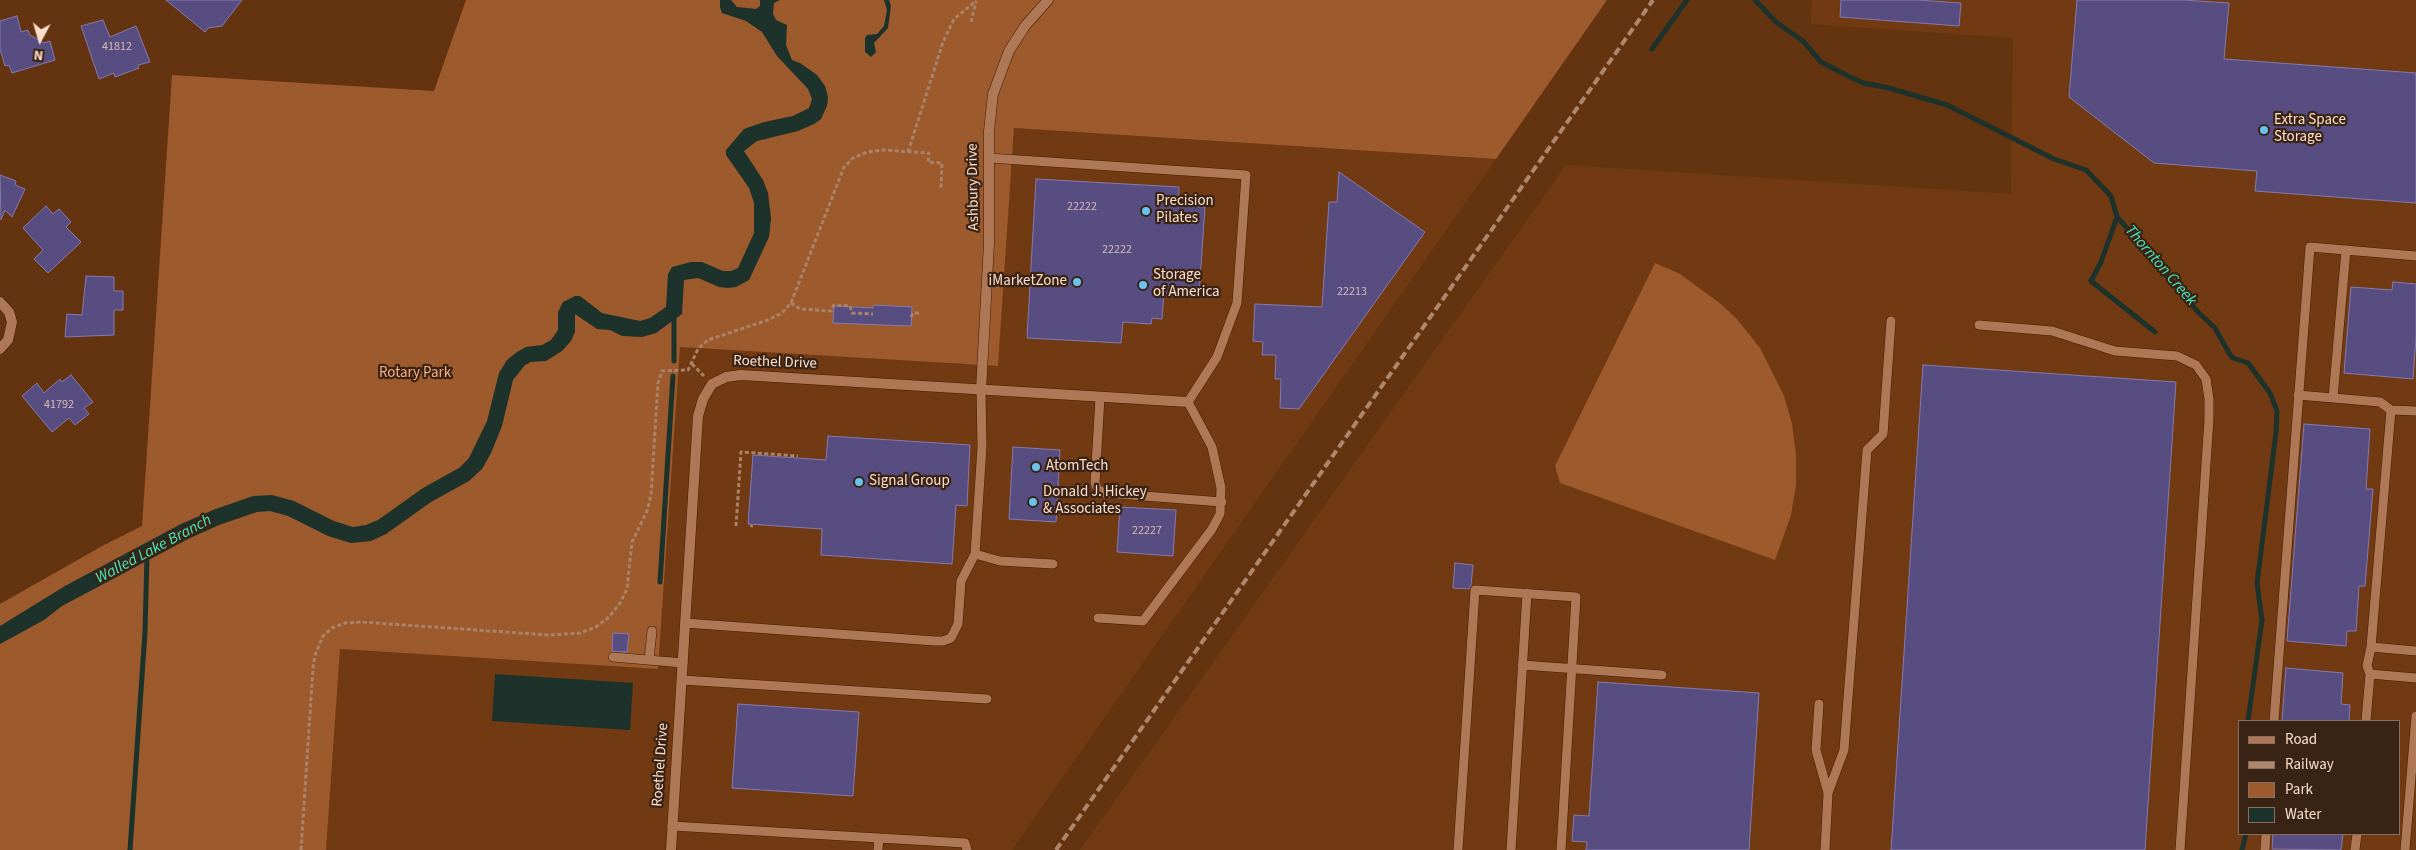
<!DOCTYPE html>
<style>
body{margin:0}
#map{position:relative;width:2416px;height:850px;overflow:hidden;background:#643411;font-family:"Source Sans 3",sans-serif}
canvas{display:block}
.legend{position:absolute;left:2238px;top:720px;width:162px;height:115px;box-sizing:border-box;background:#392315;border:1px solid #876e5e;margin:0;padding:6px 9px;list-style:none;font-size:15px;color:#fcdecc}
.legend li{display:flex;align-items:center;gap:10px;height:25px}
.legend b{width:25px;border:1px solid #876e5e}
.north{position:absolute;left:15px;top:15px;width:50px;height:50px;-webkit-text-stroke:4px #392315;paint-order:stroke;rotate:186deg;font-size:14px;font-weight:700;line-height:20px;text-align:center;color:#fcdecc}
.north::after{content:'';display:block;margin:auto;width:18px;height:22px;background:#fcdecc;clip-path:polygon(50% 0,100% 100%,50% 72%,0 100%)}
</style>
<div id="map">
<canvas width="2416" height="850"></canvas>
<ul class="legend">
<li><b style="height:6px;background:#ae7856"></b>Road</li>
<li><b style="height:6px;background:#ae876c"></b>Railway</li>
<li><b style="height:14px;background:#9c5a2d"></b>Park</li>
<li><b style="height:14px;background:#1c322b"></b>Water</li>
</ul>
<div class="north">N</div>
</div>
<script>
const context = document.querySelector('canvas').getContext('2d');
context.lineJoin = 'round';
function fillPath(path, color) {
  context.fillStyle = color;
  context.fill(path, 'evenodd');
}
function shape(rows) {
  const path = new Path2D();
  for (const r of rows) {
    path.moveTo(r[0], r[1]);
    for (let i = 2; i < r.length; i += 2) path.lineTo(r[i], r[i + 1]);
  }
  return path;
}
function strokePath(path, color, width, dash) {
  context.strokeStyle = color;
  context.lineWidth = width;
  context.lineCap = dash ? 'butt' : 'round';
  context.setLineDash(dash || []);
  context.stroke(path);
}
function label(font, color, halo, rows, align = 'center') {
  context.font = font + ' "Source Sans 3",sans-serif';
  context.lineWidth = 4.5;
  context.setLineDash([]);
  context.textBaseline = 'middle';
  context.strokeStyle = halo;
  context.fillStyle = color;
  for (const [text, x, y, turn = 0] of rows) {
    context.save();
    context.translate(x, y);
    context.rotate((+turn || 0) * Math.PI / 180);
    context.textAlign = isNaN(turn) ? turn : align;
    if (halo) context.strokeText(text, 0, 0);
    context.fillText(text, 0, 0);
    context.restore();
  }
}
fillPath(shape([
 [1812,0,2416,0,2416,850,1080,850,1566,165,2011,194,2013,38,1811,24],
 [2240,721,2400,721,2400,834,2240,834],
 [1014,128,1496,159,1012,850,326,850,340,649,658,669,680,347,998,366]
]), '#723a12');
fillPath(shape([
 [466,0,1607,0,1496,159,1014,128,998,366,680,347,658,669,340,649,326,850,0,850,0,604,104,545,142,526,172,75,434,91],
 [1655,263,1680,274,1721,304,1736,318,1760,348,1784,396,1792,424,1796,454,1796,485,1791,515,1775,560,1560,483,1555,466]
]), '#9c5a2d');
fillPath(shape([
 [720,0,731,0,737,7,756,9,760,6,760,0,780,0,774,3,773,14,776,20,787,25,786,45,792,60,800,63,817,75,825,86,828,97,827,106,821,119,814,124,798,131,757,141,744,151,763,180,768,193,771,218,769,237,749,280,736,287,728,288,719,287,698,278,684,280,682,314,656,333,642,337,622,336,610,330,597,329,575,314,575,332,571,341,562,351,546,361,531,362,525,365,513,380,502,426,491,453,482,469,469,481,431,502,386,534,371,541,351,543,328,536,288,516,270,511,257,512,219,525,188,539,62,606,44,620,0,644,0,626,65,586,181,524,213,510,253,496,272,495,294,501,334,521,353,527,366,525,378,520,423,488,459,468,469,458,487,421,499,373,507,360,517,352,526,347,542,345,551,340,558,330,558,312,563,302,575,296,580,296,602,313,640,321,650,318,666,307,668,274,672,267,691,262,702,262,723,271,731,271,738,268,754,233,754,203,749,188,726,155,726,150,744,129,764,122,793,116,809,108,812,99,808,89,777,56,762,32,746,21,722,13,720,7],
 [884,0,889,0,891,6,888,28,874,43,876,52,871,57,865,52,865,38,867,35,877,34,884,26,887,10],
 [495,674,633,683,630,730,492,721]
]), '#1c322b');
strokePath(shape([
 [1755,0,1776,22,1803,41,1821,62,1850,77,1863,83,1889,88,1947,105,2054,159,2086,170,2111,196,2117,217,2156,260,2160,269,2179,288,2197,311,2215,328,2229,353,2233,358,2248,363,2270,393,2277,411,2276,433,2257,583,2262,620,2248,721],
 [1652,49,1687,0],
 [2117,217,2101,262,2091,281,2155,332],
 [674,314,674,361],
 [660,582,673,376],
 [130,850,145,632,147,556],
 [2242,850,2246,834]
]), '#1c322b', 5);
const building = shape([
 [166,0,242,0,222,26,208,28,205,32,166,0],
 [1841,0,1918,0,1961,3,1959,26,1840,17,1841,0],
 [2077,0,2183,0,2229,3,2224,59,2416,73,2416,203,2255,191,2257,171,2154,163,2069,97,2077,0],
 [17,16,21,32,28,30,30,35,44,43,50,41,55,60,12,73,9,65,5,66,0,49,0,21,17,16],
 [103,20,110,37,136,26,150,62,138,65,139,68,115,77,114,73,99,79,81,26,103,20],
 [1339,172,1425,232,1299,409,1280,408,1281,379,1275,379,1276,355,1262,355,1263,342,1253,341,1255,304,1322,307,1329,202,1337,202,1339,172],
 [0,175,16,181,15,185,25,189,12,217,5,210,1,220,0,175],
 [1036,179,1179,187,1178,205,1205,207,1199,295,1164,293,1162,319,1152,318,1151,324,1123,322,1121,343,1027,338,1036,179],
 [46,206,53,214,59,209,71,222,66,227,81,242,48,273,34,259,43,250,23,228,46,206],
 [86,276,114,277,114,291,123,291,123,310,114,310,114,335,65,337,67,314,82,315,86,276],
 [2393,282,2416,284,2416,337,2413,379,2344,373,2351,287,2392,290,2393,282],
 [874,305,912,307,911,326,833,323,834,306,873,308,874,305],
 [1923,365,2176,382,2145,850,1891,850,1923,365],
 [71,375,93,402,84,408,89,414,75,425,69,418,52,432,22,396,37,383,44,393,60,379,62,382,71,375],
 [2304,424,2370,429,2366,489,2373,489,2365,586,2359,586,2356,631,2347,631,2346,646,2287,641,2304,424],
 [828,436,970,445,967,506,956,505,952,564,821,555,822,529,748,524,753,455,826,460,828,436],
 [1013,447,1060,450,1056,522,1009,519,1013,447],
 [1120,507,1176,510,1173,556,1117,552,1120,507],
 [1455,563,1473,565,1471,585,1469,589,1453,588,1455,563],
 [613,633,629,634,627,652,612,651,613,633],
 [2286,668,2343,673,2341,704,2350,705,2349,721,2282,721,2286,668],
 [1598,682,1759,693,1749,850,1586,850,1587,842,1572,841,1574,815,1589,816,1598,682],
 [738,704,859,712,853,796,732,788,738,704],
 [2273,834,2343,834,2341,850,2272,849,2273,834]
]);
fillPath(building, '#584d80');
strokePath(building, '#847ab1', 1);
const lane = shape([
 [989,158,1246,175,1237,303,1217,357,1188,402,1212,447,1221,488,1220,514,1212,529,1143,621,1098,618],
 [1979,325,2052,331,2115,351,2177,356,2196,365,2206,379,2209,399,2209,419,2180,850],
 [2298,395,2380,402,2391,410,2416,411],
 [1100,397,1095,483,1098,490,1105,493,1222,502],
 [2333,398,2346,250],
 [975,554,1000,561,1053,564],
 [685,623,935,641,943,641,951,638,958,624,961,581,975,554,982,447,981,390],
 [2371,647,2416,651],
 [613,657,683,663],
 [649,660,652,631],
 [1522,665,1662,675],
 [2370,674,2416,678],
 [682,680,987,699],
 [1819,704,1816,750,1828,793,1825,850],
 [2274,721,2310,247,2416,256],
 [2366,721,2370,674,2367,666,2371,647,2391,410],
 [1828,793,1844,750,1867,450,1883,434,1891,321],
 [672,826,965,843,967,850],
 [878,850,879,838],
 [1458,850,1475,590,1576,597,1561,850],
 [1511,850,1527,593],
 [2265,850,2266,834],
 [2355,850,2357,834],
 [2405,850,2416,716]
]);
const street = shape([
 [0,302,9,312,12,322,8,340,0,349],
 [981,390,989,243,989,131,993,94,1009,51,1025,26,1048,0],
 [671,850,698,416,703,399,712,384,726,377,741,375,1188,402]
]);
strokePath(lane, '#411d03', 10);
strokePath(street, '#411d03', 11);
strokePath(shape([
 [971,22,976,1],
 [908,152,943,42,954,19,976,1],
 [791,303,800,309,831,311,834,305,850,306,852,313,873,314],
 [911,317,913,313,919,313],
 [692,364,704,376],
 [736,526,741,452,798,456],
 [751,527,752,525],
 [301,850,313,668,315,655,323,636,332,628,345,623,361,622,549,635,580,633,596,627,609,617,620,603,627,589,632,542,647,511,651,495,658,383,662,371,688,370,698,349,708,340,768,320,782,313,791,303,844,167,853,158,867,152,884,150,929,153,928,162,942,163,941,189]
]), '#ab8368', 3, [4, 2.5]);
strokePath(lane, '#ae7856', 9);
strokePath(street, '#ae7856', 10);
strokePath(shape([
 [1056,850,1653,0]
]), '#ae876c', 4, [8, 4]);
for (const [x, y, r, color] of [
 [2264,130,5,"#69c3f1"],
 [1146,211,5,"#69c3f1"],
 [1077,282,5,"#69c3f1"],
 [1143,285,5,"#69c3f1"],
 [1036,467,5,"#69c3f1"],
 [859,482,5,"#69c3f1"],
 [1033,502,5,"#69c3f1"]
]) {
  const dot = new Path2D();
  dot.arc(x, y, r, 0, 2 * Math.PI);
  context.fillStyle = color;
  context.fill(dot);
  strokePath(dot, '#392315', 2);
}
label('12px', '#d3bab9', null, [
 ["41812",117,47],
 ["22222",1082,207],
 ["22222",1117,250],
 ["22213",1352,292],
 ["41792",59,405],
 ["22227",1147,531]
]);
label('15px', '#fcdecc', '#392315', [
 ["Extra Space",2274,121],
 ["Storage",2274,138],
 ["Precision",1156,202],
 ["Pilates",1156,219],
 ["Storage",1153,276],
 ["of America",1153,293],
 ["iMarketZone",1067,282,"right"],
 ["AtomTech",1046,467],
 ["Signal Group",869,482],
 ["Donald J. Hickey",1043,493],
 ["& Associates",1043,510]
], 'left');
label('15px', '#fcdecc', '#392315', [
 ["Ashbury Drive",974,187,-91],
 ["Roethel Drive",775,363,2],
 ["Roethel Drive",661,765,-86]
]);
label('15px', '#faaf80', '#392315', [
 ["Rotary Park",415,374]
]);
label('italic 16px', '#44e7bf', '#392315', [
 ["Thornton Creek",2160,266,49],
 ["Walled Lake Branch",154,550,-28]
]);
</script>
